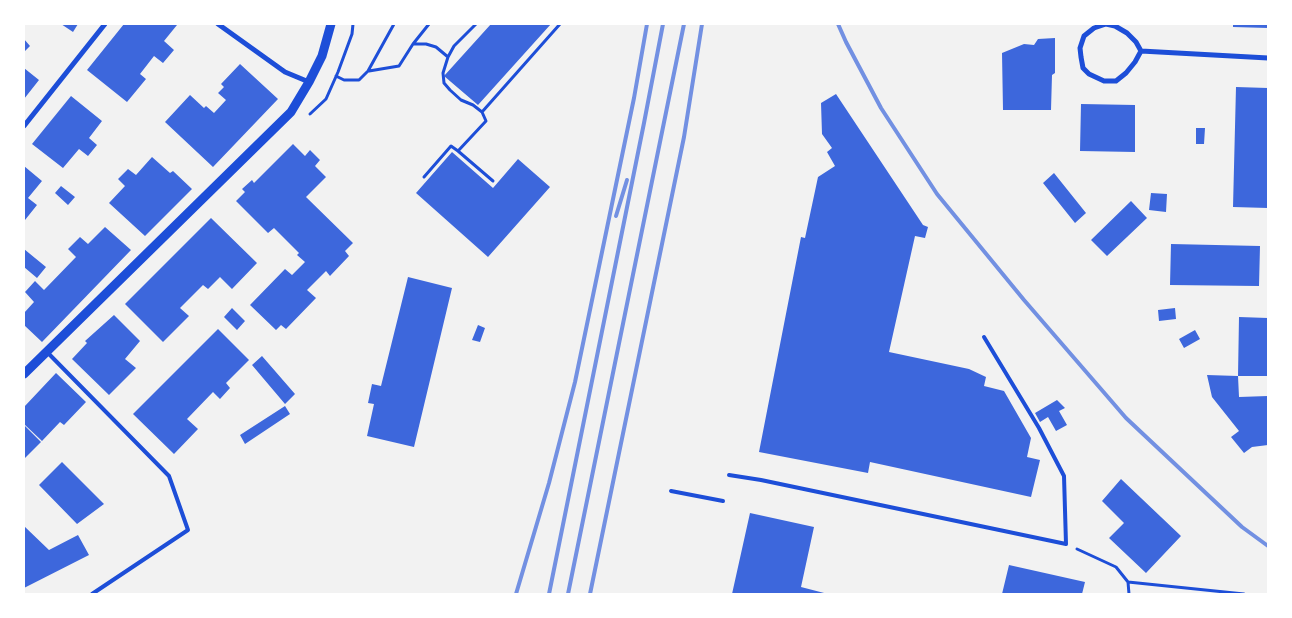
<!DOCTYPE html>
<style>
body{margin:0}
#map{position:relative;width:1292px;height:618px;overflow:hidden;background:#f2f2f2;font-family:Karla,sans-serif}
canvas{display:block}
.frame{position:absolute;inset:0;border:25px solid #fff;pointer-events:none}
</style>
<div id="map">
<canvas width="1292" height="618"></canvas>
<div class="frame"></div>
</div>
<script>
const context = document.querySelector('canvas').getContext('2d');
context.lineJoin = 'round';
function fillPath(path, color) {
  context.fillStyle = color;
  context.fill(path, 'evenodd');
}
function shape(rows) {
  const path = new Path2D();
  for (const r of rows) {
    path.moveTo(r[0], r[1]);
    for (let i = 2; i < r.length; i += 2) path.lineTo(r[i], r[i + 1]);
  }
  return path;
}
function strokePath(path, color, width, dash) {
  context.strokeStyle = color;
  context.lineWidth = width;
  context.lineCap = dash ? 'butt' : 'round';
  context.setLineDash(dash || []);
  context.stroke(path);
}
fillPath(shape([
 [61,24,78,24,73,32],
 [124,24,175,24,177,25,164,41,174,50,163,63,154,56,140,74,146,79,127,102,87,70],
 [491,24,551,24,478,105,444,76],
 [1233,24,1268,24,1268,28,1233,27],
 [1055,38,1055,73,1052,75,1051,110,1003,110,1002,53,1024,44,1034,45,1038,39],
 [24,39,30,46,24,52],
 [240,64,278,99,213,167,165,122,190,95,204,108,206,106,214,113,226,100,218,93,224,87,221,84],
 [24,68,39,80,24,99],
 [1236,87,1268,88,1268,208,1233,207],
 [836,94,923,225,928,227,925,238,915,236,889,352,969,369,986,377,984,386,1004,391,1031,438,1027,457,1040,460,1031,497,870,462,868,473,759,452,801,237,805,238,818,177,835,166,827,152,832,148,822,134,821,103],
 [71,96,102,121,89,138,97,145,88,156,79,149,63,168,32,144],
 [1081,104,1135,105,1135,152,1080,151],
 [1196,128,1205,128,1204,144,1196,144],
 [293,144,305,156,310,150,320,160,315,166,326,177,306,197,353,243,345,251,349,256,330,276,326,271,307,290,316,298,286,329,281,325,276,330,250,305,285,269,292,275,305,262,297,255,299,253,274,228,268,233,236,201,245,192,242,189,252,180,254,183],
 [452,152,493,188,518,159,550,187,488,257,416,193],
 [152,157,170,173,173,171,192,189,145,236,109,203,125,186,118,179,128,169,136,175],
 [24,166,42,181,28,198,37,205,25,220,24,218],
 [1054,173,1086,213,1075,223,1043,183],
 [61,186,75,197,68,205,55,193],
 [1151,193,1167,194,1166,212,1149,210],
 [1131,201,1147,218,1107,256,1091,240],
 [211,218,257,263,232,289,220,277,208,289,203,285,180,308,189,316,163,342,125,304],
 [105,227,131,250,42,342,24,325,24,313,34,302,25,292,35,281,44,290,76,257,68,249,80,237,88,244],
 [1171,244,1260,246,1259,286,1170,285],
 [24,249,46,267,37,278,24,267],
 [408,277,452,288,414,447,367,436,374,404,368,403,372,384,381,386],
 [232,308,245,321,237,330,224,317],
 [1175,308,1176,319,1159,321,1158,310],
 [114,315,140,341,125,359,136,368,109,395,72,359,87,343,85,341],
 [1239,317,1268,318,1268,376,1238,376],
 [478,325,485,328,480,342,472,340],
 [218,329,249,360,226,383,230,388,220,399,213,392,187,419,198,429,174,454,133,414],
 [1195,330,1200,339,1184,348,1179,339],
 [262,356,295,394,285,404,252,365],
 [56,373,86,402,64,425,60,422,42,441,24,424,24,407],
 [1207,375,1238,376,1239,397,1268,396,1268,445,1252,447,1244,453,1231,437,1239,431,1212,397],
 [1057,400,1065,408,1059,411,1067,425,1056,431,1048,417,1040,422,1035,413],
 [285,406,290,414,245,444,240,435],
 [24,425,41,442,24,459],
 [62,462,104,504,77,524,39,485],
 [1121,479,1181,536,1146,573,1109,538,1124,523,1102,501],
 [750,513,814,527,801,587,828,594,732,594],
 [24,526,49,550,78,535,89,555,24,588],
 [1009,565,1085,582,1082,594,1002,594]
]), '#3d67dc');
strokePath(shape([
 [476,24,454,46,448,57,443,73,444,83,450,90,461,100,473,105,482,112,486,121,458,151,493,181],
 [413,44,426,44,436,47,448,57],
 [369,71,399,66,413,44,429,24],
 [336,76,344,80,359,80,368,71,394,24],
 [482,112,560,24],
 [310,114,326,99,338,72,352,34,353,24],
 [424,177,451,146,458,151],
 [1077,549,1116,567,1128,582,1129,594],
 [1128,582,1244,594]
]), '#1d4ed8', 3);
strokePath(shape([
 [47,352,169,476,188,530,92,594],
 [729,475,761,480,1066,544,1064,476,1039,428,984,337],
 [671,491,723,501]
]), '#1d4ed8', 4);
strokePath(shape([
 [218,24,285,72,309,82],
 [1106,24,1115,26,1127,33,1136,42,1141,51,1135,62,1126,73,1116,81,1104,81,1089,74,1083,68,1081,57,1080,48,1084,36,1094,28,1106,24],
 [1141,51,1268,58],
 [24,126,105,24]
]), '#1d4ed8', 5);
strokePath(shape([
 [24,374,291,112,309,82,322,56,331,24]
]), '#1d4ed8', 9);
strokePath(shape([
 [838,24,846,42,881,108,937,194,1024,300,1126,418,1242,527,1268,546],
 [616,216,627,180],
 [516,594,549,483,575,382,634,98,647,24],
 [549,594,644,123,663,24],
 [568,594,684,24],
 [590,594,684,137,702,24]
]), '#7290e2', 4);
</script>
